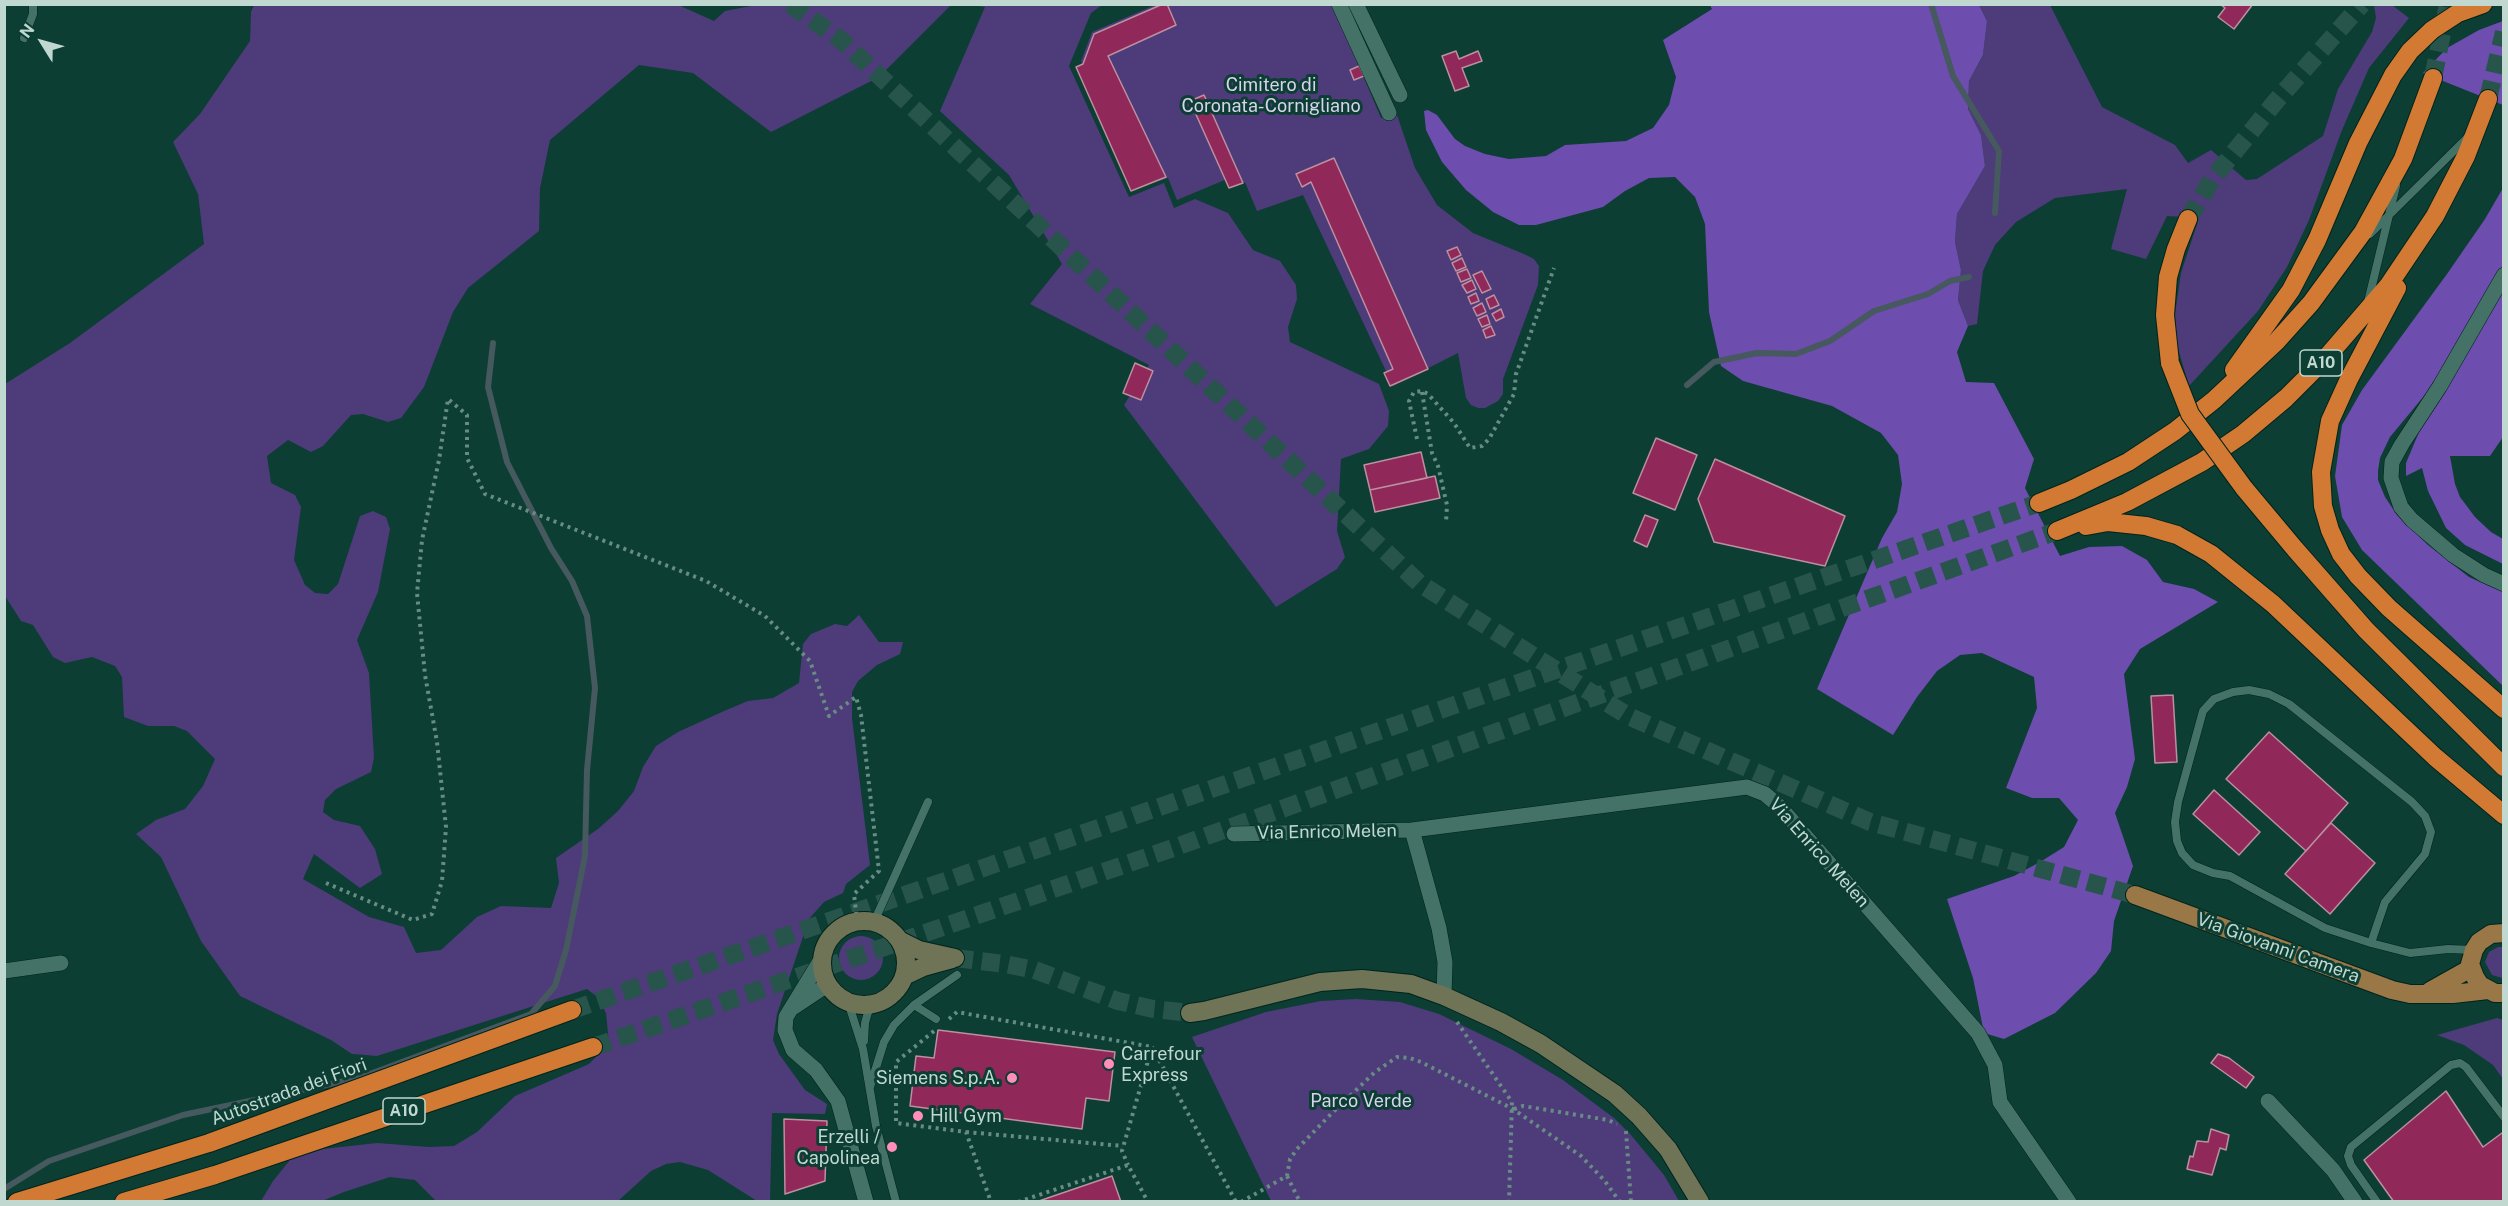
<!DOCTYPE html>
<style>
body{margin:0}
#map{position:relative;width:2508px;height:1206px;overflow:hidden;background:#0c3e34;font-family:"Public Sans",sans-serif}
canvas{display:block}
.frame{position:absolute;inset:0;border:6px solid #c0d8d0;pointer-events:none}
.north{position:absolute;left:12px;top:12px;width:60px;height:60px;-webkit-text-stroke:4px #0c3e34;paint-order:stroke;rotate:307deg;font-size:16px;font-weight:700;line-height:24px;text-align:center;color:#c0d8d0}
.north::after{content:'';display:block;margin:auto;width:21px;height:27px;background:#c0d8d0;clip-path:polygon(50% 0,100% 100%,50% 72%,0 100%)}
</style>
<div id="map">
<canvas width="2508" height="1206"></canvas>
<div class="frame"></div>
<div class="north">N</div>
</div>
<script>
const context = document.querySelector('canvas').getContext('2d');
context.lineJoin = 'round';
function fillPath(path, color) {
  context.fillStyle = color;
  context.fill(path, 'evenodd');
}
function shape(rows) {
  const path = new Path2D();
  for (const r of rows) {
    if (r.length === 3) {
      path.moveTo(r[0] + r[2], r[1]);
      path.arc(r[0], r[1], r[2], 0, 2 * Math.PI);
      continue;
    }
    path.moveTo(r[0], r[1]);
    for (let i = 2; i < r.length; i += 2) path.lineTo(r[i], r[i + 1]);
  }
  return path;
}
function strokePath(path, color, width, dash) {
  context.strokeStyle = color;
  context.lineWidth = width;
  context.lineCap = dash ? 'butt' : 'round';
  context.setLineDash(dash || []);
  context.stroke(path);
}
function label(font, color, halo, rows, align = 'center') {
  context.font = font + ' "Public Sans",sans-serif';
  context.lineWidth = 6;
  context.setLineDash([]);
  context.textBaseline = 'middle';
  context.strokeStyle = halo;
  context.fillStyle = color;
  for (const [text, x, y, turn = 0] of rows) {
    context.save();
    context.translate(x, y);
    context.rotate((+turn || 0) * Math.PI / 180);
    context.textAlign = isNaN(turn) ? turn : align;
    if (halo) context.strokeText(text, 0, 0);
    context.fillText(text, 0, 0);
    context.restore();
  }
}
fillPath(shape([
 [676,4,714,21,725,11,756,5,951,5,879,77,771,132,693,73,639,65,550,140,540,188,539,231,468,288,453,312,424,387,401,418,388,422,363,414,351,415,323,446,311,452,288,440,267,456,271,483,295,495,301,507,294,560,305,585,315,593,328,594,338,584,360,516,373,511,386,517,390,529,378,592,357,640,369,673,374,758,371,772,336,789,325,800,323,812,334,820,360,826,375,849,382,874,360,888,314,854,303,879,369,917,404,927,416,953,441,950,477,917,501,906,551,908,559,883,556,858,598,829,618,811,634,791,643,767,656,746,678,732,724,711,748,701,773,698,799,683,803,644,811,634,835,624,847,626,859,615,879,642,903,642,900,654,877,665,858,681,852,692,852,718,870,865,846,884,843,893,824,902,809,919,777,1014,773,1040,779,1054,805,1090,827,1104,825,1114,772,1113,770,1201,757,1201,708,1170,680,1162,666,1164,651,1171,618,1201,436,1201,415,1180,390,1177,344,1192,322,1201,261,1201,273,1181,290,1160,323,1149,377,1143,429,1147,454,1146,477,1132,515,1096,589,1064,609,1044,606,1013,596,996,587,989,377,1056,352,1054,331,1040,240,996,201,941,161,857,136,834,156,820,185,809,203,786,215,759,187,731,174,726,148,726,124,717,122,677,115,666,92,657,65,663,53,657,33,625,21,621,5,596,5,384,70,343,204,244,198,194,173,142,200,114,250,41,251,12,254,5],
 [971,5,1102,5,1091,13,1069,66,1129,197,1164,183,1174,208,1195,199,1228,213,1253,250,1280,261,1296,285,1297,299,1288,327,1290,342,1379,384,1389,411,1388,426,1369,449,1341,459,1337,531,1345,557,1337,569,1276,607,1124,405,1149,365,1030,304,1062,264,1009,175,940,111,985,7],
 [1155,5,1333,5,1381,118,1396,112,1415,168,1437,205,1473,233,1524,254,1534,259,1539,266,1538,285,1503,379,1503,394,1498,401,1485,408,1478,408,1471,405,1466,398,1458,353,1393,386,1303,195,1257,211,1245,182,1231,187,1227,179,1177,200,1168,178,1138,188,1081,61,1092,32],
 [1979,5,2050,5,2102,107,2175,145,2188,163,2211,150,2246,180,2257,179,2323,136,2338,89,2372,32,2376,18,2374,5,2392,5,2409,18,2369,68,2342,130,2309,220,2287,267,2258,311,2189,386,2177,345,2175,314,2181,273,2199,218,2167,216,2146,259,2111,249,2127,189,2055,198,2016,222,1995,245,1983,271,1977,324,1968,326,1958,300,1961,270,1955,242,1957,214,1985,166,1981,135,1968,109,1969,81,1983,55,1987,21],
 [861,958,22],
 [2498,947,2503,947,2503,977,2502,978,2492,975,2485,962,2489,952],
 [1356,999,1400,1002,1439,1014,1511,1049,1563,1080,1614,1118,1631,1135,1664,1175,1679,1201,1271,1201,1192,1037,1266,1012,1321,1001],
 [2497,1018,2503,1020,2503,1079,2493,1065,2464,1045,2437,1035]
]), '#4e3b7a');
fillPath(shape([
 [1710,5,1979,5,1987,21,1983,55,1969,81,1968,109,1981,135,1985,166,1957,214,1955,242,1961,270,1958,300,1968,326,1957,352,1966,382,1994,383,2034,459,2025,488,2060,556,2089,547,2122,546,2147,560,2163,582,2194,589,2218,602,2140,649,2124,674,2135,759,2127,787,2115,813,2133,866,2114,921,2111,951,2096,973,2055,1013,2004,1039,1984,1033,1973,978,1947,899,2014,876,2040,862,2064,847,2078,820,2059,798,2032,798,2006,788,2037,708,2034,677,1982,653,1960,655,1937,671,1917,697,1893,735,1817,689,1882,538,1897,512,1902,484,1898,455,1881,433,1832,406,1743,381,1721,366,1709,312,1705,224,1695,197,1675,177,1649,178,1625,191,1603,207,1536,225,1519,225,1493,212,1466,190,1442,162,1426,130,1424,111,1428,110,1437,115,1455,139,1465,146,1485,154,1509,159,1546,156,1565,145,1626,141,1653,128,1669,105,1676,77,1663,40,1712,9],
 [2503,21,2503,105,2423,73,2447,48,2479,30],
 [2503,188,2503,437,2490,456,2450,456,2455,484,2460,497,2475,517,2491,532,2503,539,2503,564,2465,545,2446,528,2428,491,2422,468,2406,476,2406,463,2419,432,2442,397,2429,390,2390,437,2380,458,2378,471,2378,480,2385,497,2397,515,2428,545,2469,577,2503,592,2503,686,2362,550,2342,517,2335,476,2342,425,2362,390,2447,274,2485,219]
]), '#6d4dad');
strokePath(shape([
 [1931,4,1953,76,1999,151,1995,213],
 [1687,385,1714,362,1757,353,1796,354,1830,341,1874,311,1928,294,1950,281,1969,277],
 [4,1189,49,1161,183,1115,359,1078,531,1014,555,986,566,950,585,856,587,770,595,688,587,616,572,581,551,548,507,462,488,387,493,343]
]), '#46595e', 6);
const building = shape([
 [1163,4,1167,4,1176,25,1108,56,1166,177,1131,191,1076,67,1083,64,1094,34,1163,4],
 [2220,4,2253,4,2234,29,2218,17,2225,8,2220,4],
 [1456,51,1459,59,1478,51,1482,61,1462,68,1469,86,1455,91,1442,56,1456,51],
 [1359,66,1364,76,1354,80,1350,70,1359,66],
 [1204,95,1243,183,1229,188,1190,101,1204,95],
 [1334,158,1428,369,1390,386,1384,373,1393,369,1311,182,1302,187,1296,174,1334,158],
 [1457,247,1461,255,1451,260,1447,251,1457,247],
 [1462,258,1466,267,1456,271,1452,263,1462,258],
 [1467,269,1471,278,1461,282,1457,273,1467,269],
 [1482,271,1491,289,1482,293,1473,275,1482,271],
 [1472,280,1476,289,1467,293,1462,285,1472,280],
 [1476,293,1479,301,1471,304,1468,297,1476,293],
 [1494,295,1499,305,1490,309,1486,299,1494,295],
 [1482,303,1486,312,1477,316,1473,308,1482,303],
 [1501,309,1504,317,1496,321,1492,314,1501,309],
 [1487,315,1490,324,1482,327,1478,319,1487,315],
 [1491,326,1495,335,1486,338,1483,330,1491,326],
 [1135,363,1153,371,1141,400,1123,393,1135,363],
 [1656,438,1697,455,1675,510,1633,493,1656,438],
 [1421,452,1427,478,1370,490,1364,465,1421,452],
 [1715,459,1845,516,1825,566,1714,542,1698,499,1715,459],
 [1435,476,1440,498,1375,512,1370,490,1435,476],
 [1645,515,1658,520,1647,547,1634,541,1645,515],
 [2173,695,2177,762,2155,763,2151,696,2173,695],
 [2269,732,2348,803,2306,851,2226,779,2269,732],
 [2214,790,2260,832,2239,855,2193,814,2214,790],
 [2331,823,2375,863,2330,914,2285,874,2331,823],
 [938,1030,1115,1052,1109,1101,1086,1098,1082,1129,910,1106,916,1056,934,1058,938,1030],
 [2218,1054,2229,1058,2254,1077,2246,1088,2211,1063,2218,1054],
 [2446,1091,2483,1147,2502,1133,2504,1135,2504,1202,2394,1202,2364,1160,2446,1091],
 [784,1119,827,1121,825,1181,785,1194,784,1119],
 [2211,1129,2229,1135,2226,1150,2220,1148,2212,1175,2187,1169,2190,1156,2193,1157,2197,1141,2208,1142,2211,1129],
 [1112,1176,1121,1202,1036,1202,1112,1176]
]);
fillPath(building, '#91285a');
strokePath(building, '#bb909f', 1.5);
strokePath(shape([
 [955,958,1005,964,1035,970,1118,1001,1153,1009,1190,1013]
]), '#27554b', 18, [18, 9]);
strokePath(shape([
 [790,4,841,40,1419,583,1628,716,1870,822,2135,895]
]), '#27554b', 18, [18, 9]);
strokePath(shape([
 [2433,78,2448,4],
 [2488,99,2504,32],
 [2188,219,2213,178,2276,101,2362,4],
 [572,1010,2039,503],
 [593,1047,1173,848,2057,531]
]), '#27554b', 18, [18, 9]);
const lane = shape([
 [24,38,33,14,33,4],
 [2370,234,2468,137],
 [2368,302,2396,186],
 [874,922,928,802],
 [2371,943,2325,928,2230,876,2213,873,2193,865,2182,853,2177,841,2175,822,2178,802,2203,711,2214,699,2233,692,2249,690,2269,694,2289,704,2412,802,2425,816,2431,832,2425,854,2385,902,2371,943,2410,953,2448,949,2474,950],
 [848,1002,863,1049,876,1126,896,1202],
 [914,1005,936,1019],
 [864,1041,865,1023,870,1005],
 [870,1087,884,1042,894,1025,914,1005,957,975],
 [2377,1202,2351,1165,2348,1156,2351,1147,2451,1065,2460,1063,2466,1067,2504,1117]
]);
const street = shape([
 [1339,4,1389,113],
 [1356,4,1400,95],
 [2504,275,2440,386,2402,444,2392,462,2391,478,2401,507,2412,520,2453,555,2484,575,2504,584],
 [1412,830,1439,928,1445,962,1444,996],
 [1234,834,1412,830,1747,787,1765,794,1780,807,1978,1033,1995,1065,2000,1102,2069,1202],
 [822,958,786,1017,785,1030,793,1050,816,1070,838,1101,866,1202],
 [4,971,61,963],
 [794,1007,827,985],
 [2268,1101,2333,1170,2355,1202]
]);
const secondary = shape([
 [864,963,42],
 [899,940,919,950,955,958],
 [904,976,923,967,952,959],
 [1190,1013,1204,1011,1320,982,1362,979,1411,984,1444,996,1501,1022,1541,1044,1615,1094,1639,1116,1668,1149,1700,1202]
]);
const primary = shape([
 [2135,895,2392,990,2410,994,2453,994,2488,990],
 [2504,933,2491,934,2479,942,2474,950,2470,964,2475,977,2480,985,2495,993,2504,993],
 [2430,991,2471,968]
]);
const highway = shape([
 [2397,288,2349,379,2330,421,2321,472,2323,506,2330,530,2341,554,2358,576,2389,608,2504,709],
 [2170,363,2165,315,2168,277,2176,249,2188,219],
 [2234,370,2291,290,2317,240,2358,143,2393,75,2410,51,2432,30,2458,13,2483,4],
 [2244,488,2295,549,2366,630,2504,767],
 [2039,503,2071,490,2128,462,2175,431,2214,400,2276,342,2311,303,2363,232,2403,159,2433,78],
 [2086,526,2108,522,2146,526,2177,535,2211,554,2273,604,2435,757,2504,815],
 [2057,531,2127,502,2202,462,2243,434,2286,398,2325,359,2388,286,2435,216,2466,156,2488,99],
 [17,1202,209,1143,572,1010],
 [124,1202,215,1175,593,1047]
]);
strokePath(lane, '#00231c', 9);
strokePath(street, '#00231c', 16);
strokePath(secondary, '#00231c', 20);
strokePath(primary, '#00231c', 20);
strokePath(highway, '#00231c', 20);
strokePath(shape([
 [1422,392,1432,453,1438,466,1447,505,1446,523],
 [1417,439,1409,401,1414,392,1422,391,1428,394,1454,423,1470,448,1482,446,1489,439,1514,394,1516,374,1554,268],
 [326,883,413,920,432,914,442,881,446,827,437,742,425,675,417,593,422,540,439,460,448,399,467,415,467,458,485,494,706,581,765,616,810,661,829,716,856,697,861,715,879,871,854,894,857,921],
 [949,1019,957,1012,1152,1047,1122,1151,1128,1165],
 [1457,1022,1512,1102,1509,1202],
 [934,1031,896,1062,896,1123,966,1132,991,1202],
 [1152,1047,1236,1202],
 [1514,1109,1523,1106,1608,1120,1617,1124],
 [1626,1131,1631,1202],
 [966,1132,1123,1146],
 [1287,1176,1300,1202],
 [1018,1202,1128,1165,1148,1202],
 [1241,1202,1287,1176,1290,1159,1297,1149,1332,1113,1375,1072,1397,1057,1410,1058,1421,1062,1513,1109,1581,1156,1604,1180,1620,1202]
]), '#678c83', 4, [3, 4.5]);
strokePath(lane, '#447266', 8);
strokePath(street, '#447266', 15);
strokePath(secondary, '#6f7457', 18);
strokePath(primary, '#997747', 18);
strokePath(highway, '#d27a33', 18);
const highwayBridge = shape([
 [2170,363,2190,414,2244,488]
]);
strokePath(highwayBridge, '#00231c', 20, []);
strokePath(highwayBridge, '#d27a33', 18);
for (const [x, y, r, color] of [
 [1109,1064,6,"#ff8ebb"],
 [1012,1078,6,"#ff8ebb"],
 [918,1116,6,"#ff8ebb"],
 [892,1147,6,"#ff8ebb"]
]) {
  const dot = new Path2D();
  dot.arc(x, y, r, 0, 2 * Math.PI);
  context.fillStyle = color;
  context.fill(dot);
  strokePath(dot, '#0c3e34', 2);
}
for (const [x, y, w] of [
 [2321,363,42],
 [404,1111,42]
]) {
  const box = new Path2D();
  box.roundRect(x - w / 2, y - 13, w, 26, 4.5);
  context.fillStyle = '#0c3e34';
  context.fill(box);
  strokePath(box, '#c0d8d0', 1.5);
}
label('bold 16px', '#c0d8d0', null, [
 ["A10",2321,363],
 ["A10",404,1111]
]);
label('18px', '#d8d3ec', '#0c3e34', [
 ["Cimitero di",1271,85],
 ["Coronata-Cornigliano",1271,106],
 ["Parco Verde",1361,1101]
]);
label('18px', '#c0d8d0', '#0c3e34', [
 ["Via Enrico Melen",1327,832,-1],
 ["Via Enrico Melen",1819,853,48],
 ["Via Giovanni Camera",2278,948,20],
 ["Autostrada dei Fiori",289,1092,-20]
]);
label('18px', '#c0d8d0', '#0c3e34', [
 ["Carrefour",1121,1054],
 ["Express",1121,1075],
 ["Siemens S.p.A.",1000,1078,"right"],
 ["Hill Gym",930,1116],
 ["Erzelli /",880,1137,"right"],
 ["Capolinea",880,1158,"right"]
], 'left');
</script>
